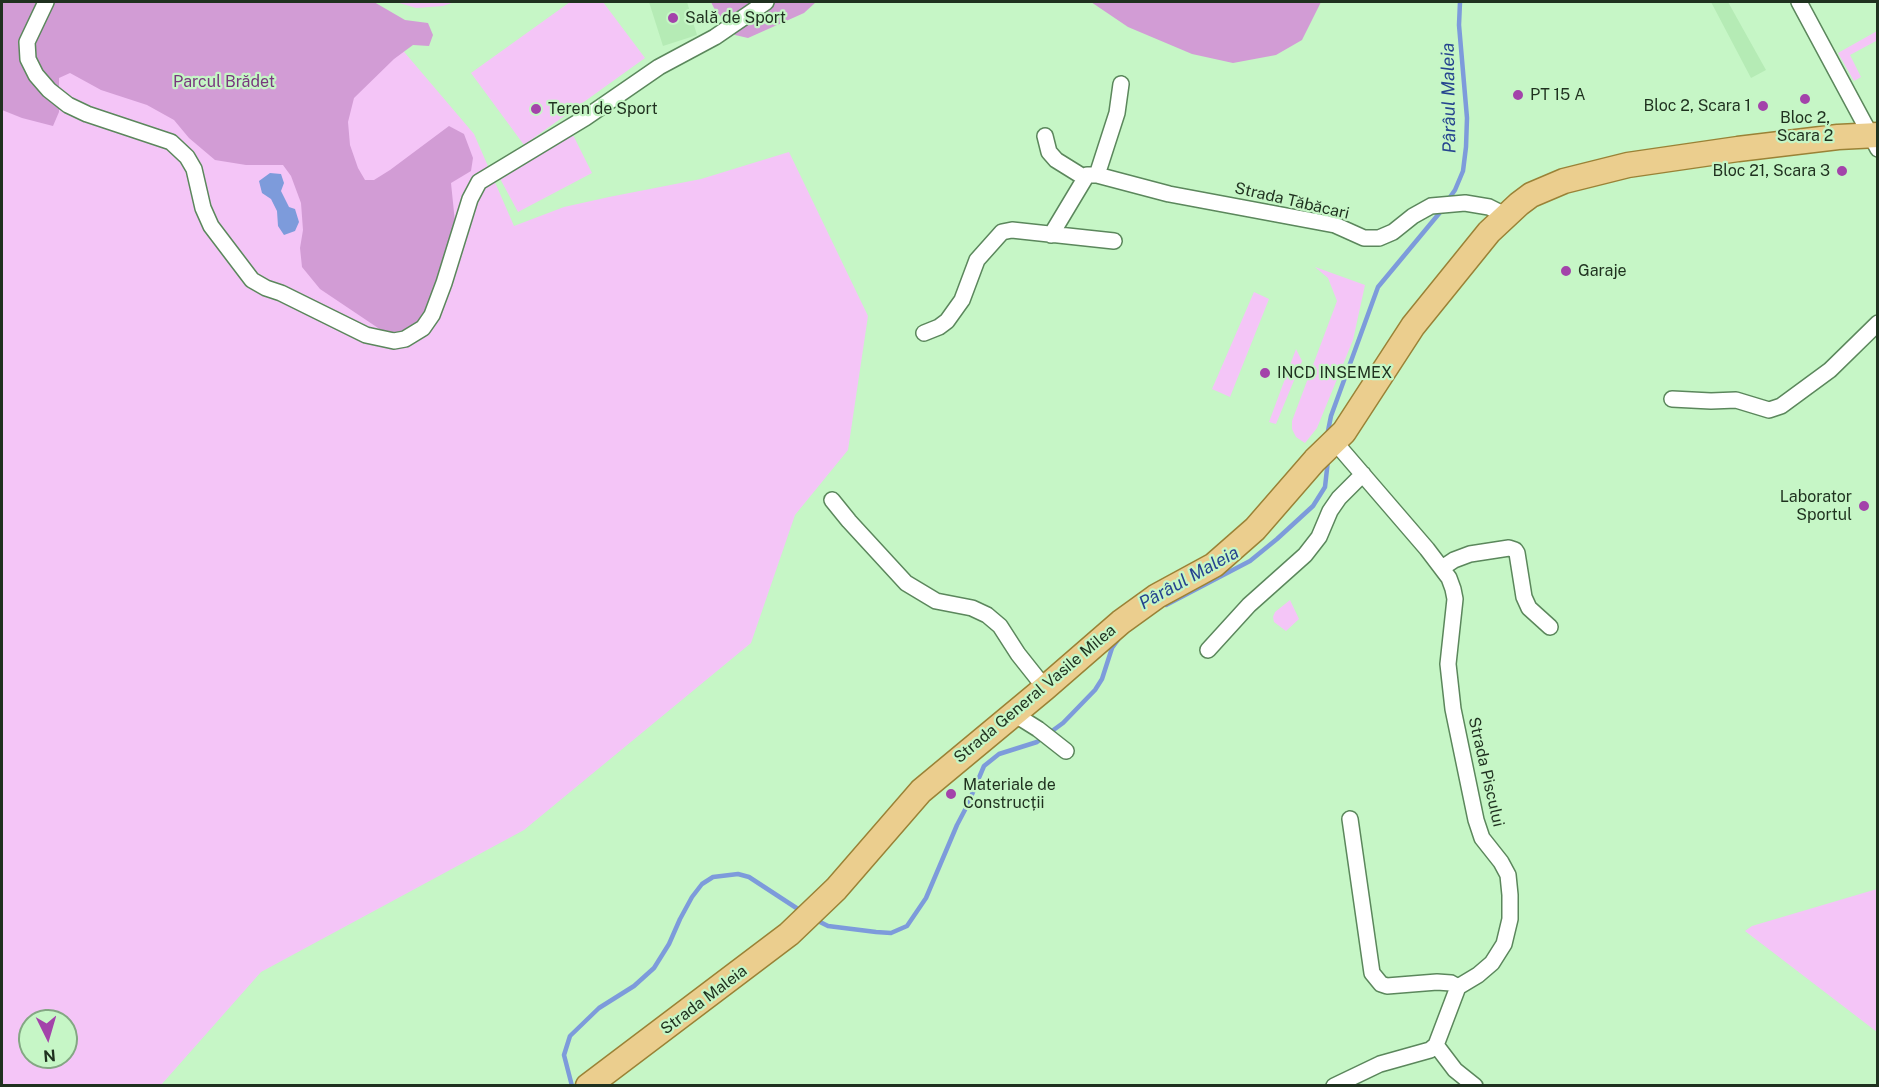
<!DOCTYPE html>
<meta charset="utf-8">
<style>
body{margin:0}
#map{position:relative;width:1879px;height:1087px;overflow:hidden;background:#c6f6c6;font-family:"Public Sans",sans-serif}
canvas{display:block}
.frame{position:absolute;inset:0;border:3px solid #1f311f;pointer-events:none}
.north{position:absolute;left:18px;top:1009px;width:60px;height:60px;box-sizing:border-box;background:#c6f6c6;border:2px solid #83a783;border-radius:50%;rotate:175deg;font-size:16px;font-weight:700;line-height:24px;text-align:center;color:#1f311f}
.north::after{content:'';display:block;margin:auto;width:21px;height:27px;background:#a343aa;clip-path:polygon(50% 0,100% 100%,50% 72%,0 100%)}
</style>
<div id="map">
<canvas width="1879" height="1087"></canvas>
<div class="frame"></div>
<div class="north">N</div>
</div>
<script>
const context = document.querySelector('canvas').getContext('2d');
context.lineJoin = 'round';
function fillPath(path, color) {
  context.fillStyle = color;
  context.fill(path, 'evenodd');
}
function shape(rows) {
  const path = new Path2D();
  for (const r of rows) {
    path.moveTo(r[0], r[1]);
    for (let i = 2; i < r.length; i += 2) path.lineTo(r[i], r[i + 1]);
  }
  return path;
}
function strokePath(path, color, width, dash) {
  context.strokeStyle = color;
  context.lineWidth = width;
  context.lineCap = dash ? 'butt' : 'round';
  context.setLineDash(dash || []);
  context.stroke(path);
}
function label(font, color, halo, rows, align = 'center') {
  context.font = font + ' "Public Sans",sans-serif';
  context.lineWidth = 4.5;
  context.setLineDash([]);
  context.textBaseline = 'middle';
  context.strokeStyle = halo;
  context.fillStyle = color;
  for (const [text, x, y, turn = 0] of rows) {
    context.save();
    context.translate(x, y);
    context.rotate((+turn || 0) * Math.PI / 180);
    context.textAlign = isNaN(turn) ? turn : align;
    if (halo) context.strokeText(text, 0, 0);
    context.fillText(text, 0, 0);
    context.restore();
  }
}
fillPath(shape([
 [649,2,687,2,697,35,663,46],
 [1711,2,1728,2,1766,70,1751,78]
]), '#b5ebb5');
fillPath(shape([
 [2,2,394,40,474,134,514,226,564,207,609,197,701,179,789,152,868,316,848,450,795,515,751,643,524,830,261,972,161,1085,2,1086],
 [30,1021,66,1021,66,1057,30,1057],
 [396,2,455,2,443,6,416,8],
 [570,2,603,2,645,58,524,145,471,73],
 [1877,31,1877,42,1876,41,1850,55,1861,77,1854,81,1838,53],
 [572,133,592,173,518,212,497,173],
 [1315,267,1365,285,1353,340,1317,428,1305,443,1296,437,1292,429,1292,421,1337,301,1328,278],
 [1254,292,1269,299,1230,397,1212,389],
 [1296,349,1302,361,1276,424,1269,422],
 [1290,600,1299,619,1286,631,1274,622,1273,617,1275,612],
 [1877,889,1878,889,1877,1037,1877,1032,1745,931,1752,926]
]), '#f4c5f7');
fillPath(shape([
 [2,2,374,2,405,20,428,23,433,35,429,46,413,45,394,59,354,98,348,122,350,145,358,168,365,180,374,180,390,170,449,126,464,134,473,158,471,171,451,183,455,222,447,257,426,315,401,337,387,334,320,289,302,267,300,248,303,230,301,203,291,176,283,165,246,165,215,160,189,138,174,120,147,105,101,90,70,73,59,78,59,112,53,126,22,118,2,110],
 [711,2,816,2,804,13,748,38,735,35,714,8],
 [1091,2,1321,2,1302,40,1276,55,1233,63,1192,54,1128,27]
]), '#d29cd5');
fillPath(shape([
 [270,173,281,174,284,183,281,191,289,207,295,209,299,222,295,231,284,235,278,226,277,211,271,199,262,193,259,181]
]), '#7d9bdb');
strokePath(shape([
 [1448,200,1455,190,1463,171,1466,147,1467,118,1459,25,1460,2],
 [1327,436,1331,416,1378,287,1442,210],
 [1166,605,1250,561,1277,539,1313,506,1325,487,1328,460],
 [816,920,828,926,876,932,891,933,907,926,926,898,957,825,967,806,984,766,999,754,1037,742,1063,723,1095,690,1102,679,1112,648,1120,637],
 [572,1086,564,1055,570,1036,599,1008,634,986,654,968,669,944,680,919,692,897,702,884,713,877,738,874,749,877,801,911]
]), '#7d9bdb', 4.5);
const street = shape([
 [46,2,27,42,28,59,36,75,49,90,68,105,87,114,171,142,187,157,194,169,203,208,211,226,252,280,266,288,281,293,366,335,394,341,405,339,423,328,432,315,444,283,470,199,479,182,585,118,659,67,715,37,766,2],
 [1799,2,1878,149],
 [1045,136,1049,152,1056,160,1085,178],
 [1097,175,1117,113,1121,84],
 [1051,235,1087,175,1097,175,1169,194,1335,225,1364,238,1379,238,1393,232,1413,216,1431,206,1465,203,1489,207,1505,215],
 [924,333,939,327,947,321,962,300,977,260,1002,232,1012,230,1114,241],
 [1672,399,1711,401,1736,400,1769,410,1781,406,1830,370,1878,323],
 [832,500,849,521,906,583,936,601,972,608,987,615,1000,626,1018,654,1045,688],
 [1442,568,1454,560,1470,554,1509,548,1515,550,1517,553,1524,597,1529,608,1550,627],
 [1208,650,1249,605,1305,555,1319,537,1330,511,1339,498,1363,474],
 [1014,714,1038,729,1066,751],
 [1350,819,1372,973,1381,984,1387,986,1437,982,1451,983,1458,987],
 [1436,1045,1455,1070,1475,1086],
 [1334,1086,1380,1064,1430,1050,1436,1045,1458,987,1478,975,1492,963,1504,944,1510,919,1510,895,1508,875,1501,862,1482,838,1476,820,1453,709,1448,664,1455,599,1453,589,1449,578,1427,549,1334,441]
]);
const primary = shape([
 [588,1086,789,934,836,889,921,791,1045,688,1121,622,1157,596,1214,565,1255,529,1315,460,1344,432,1413,326,1489,232,1519,204,1531,195,1564,181,1628,165,1738,149,1838,137,1878,135]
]);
strokePath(street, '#5b875c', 18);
strokePath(primary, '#9a8236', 27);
strokePath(street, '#fff', 15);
strokePath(primary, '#ebce8e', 24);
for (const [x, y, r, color] of [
 [673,18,6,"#a343aa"],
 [1518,95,6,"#a343aa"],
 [1805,99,6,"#a343aa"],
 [1763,106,6,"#a343aa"],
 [536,109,6,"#a343aa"],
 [1842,171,6,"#a343aa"],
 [1566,271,6,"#a343aa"],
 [1265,373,6,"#a343aa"],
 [1864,506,6,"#a343aa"],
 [951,794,6,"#a343aa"]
]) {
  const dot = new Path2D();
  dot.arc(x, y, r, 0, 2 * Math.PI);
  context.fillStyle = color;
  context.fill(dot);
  strokePath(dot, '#c6f6c6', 2);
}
label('16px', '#1f311f', '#c6f6c6', [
 ["Sală de Sport",685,18],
 ["PT 15 A",1530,95],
 ["Bloc 2, Scara 1",1751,106,"right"],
 ["Teren de Sport",548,109],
 ["Bloc 2,",1805,118,"center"],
 ["Scara 2",1805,136,"center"],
 ["Bloc 21, Scara 3",1830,171,"right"],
 ["Garaje",1578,271],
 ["INCD INSEMEX",1277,373],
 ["Laborator",1852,497,"right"],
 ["Sportul",1852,515,"right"],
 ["Materiale de",963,785],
 ["Construcții",963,803]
], 'left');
label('16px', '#78377d', '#c6f6c6', [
 ["Parcul Brădet",224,82]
]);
label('16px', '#1f311f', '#c6f6c6', [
 ["Strada Tăbăcari",1292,201,13],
 ["Strada General Vasile Milea",1035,694,-40],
 ["Strada Piscului",1486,772,77],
 ["Strada Maleia",704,1000,-37]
]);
label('italic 18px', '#25448f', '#c6f6c6', [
 ["Pârâul Maleia",1449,98,-91],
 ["Pârâul Maleia",1189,578,-29]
]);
</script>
